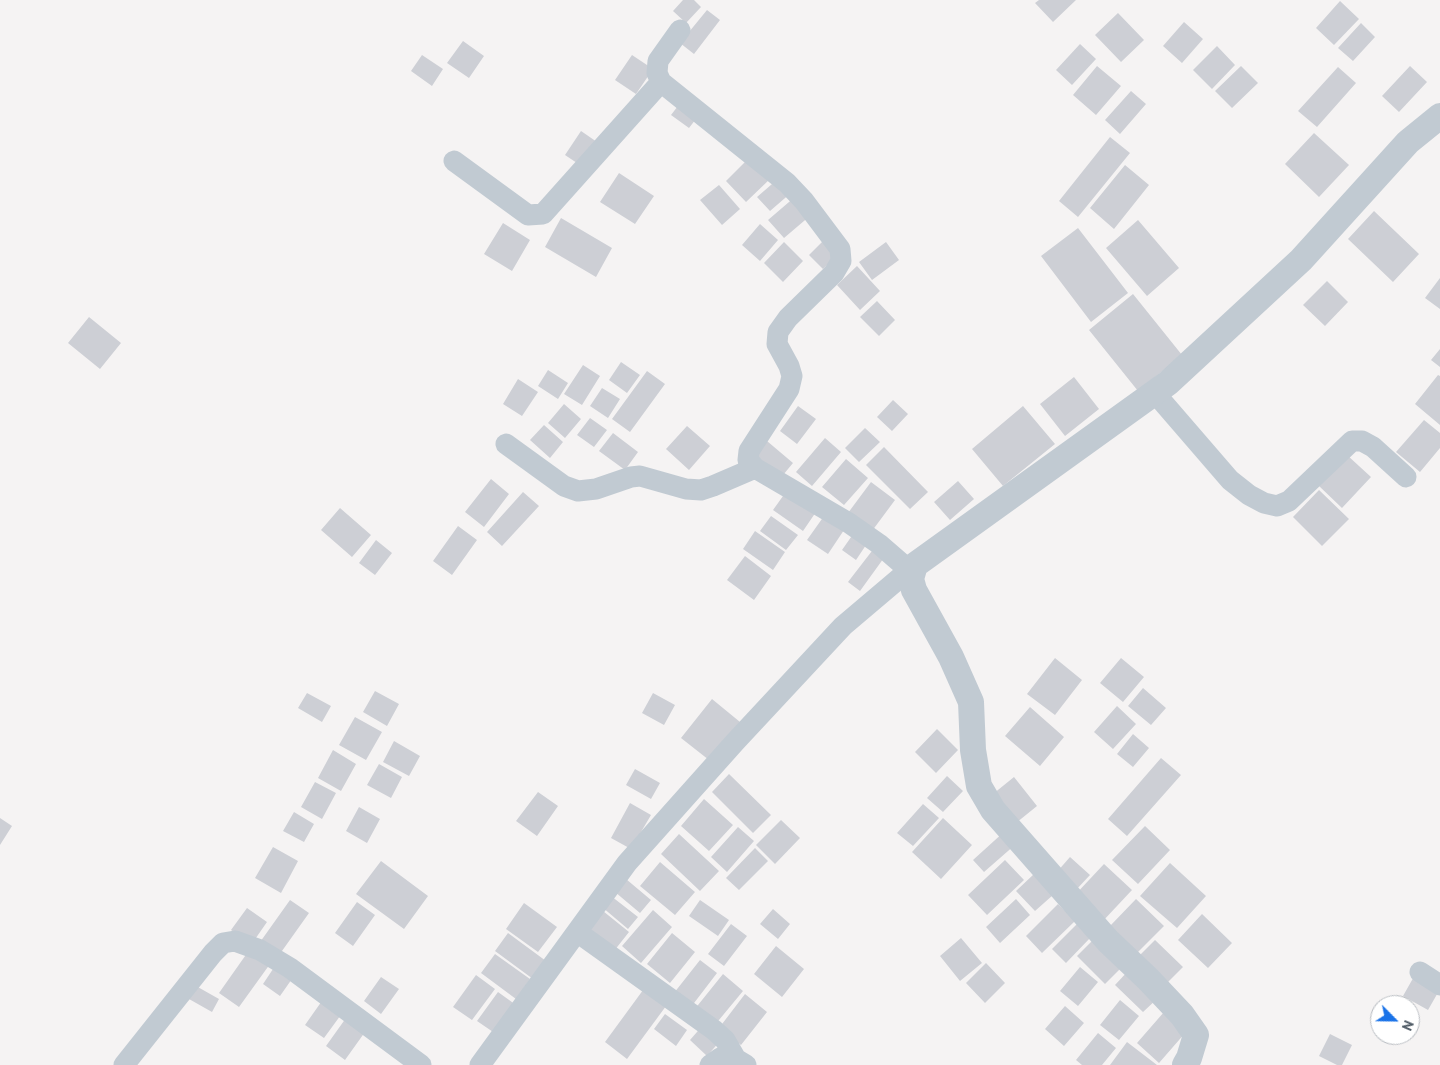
<!DOCTYPE html>
<style>
body{margin:0}
#map{position:relative;width:1440px;height:1065px;overflow:hidden;background:#f5f3f3;font-family:"PT Sans",sans-serif}
canvas{display:block}
.north{position:absolute;left:1370px;top:995px;width:50px;height:50px;box-sizing:border-box;background:#fff;border:1px solid #b7bbc0;border-radius:50%;rotate:113deg;font-size:14px;font-weight:700;line-height:20px;text-align:center;color:#4a5661}
.north::after{content:'';display:block;margin:auto;width:18px;height:22px;background:#1a73e8;clip-path:polygon(50% 0,100% 100%,50% 72%,0 100%)}
</style>
<div id="map">
<canvas width="1440" height="1065"></canvas>
<div class="north">N</div>
</div>
<script>
const context = document.querySelector('canvas').getContext('2d');
context.lineJoin = 'round';
function fillPath(path, color) {
  context.fillStyle = color;
  context.fill(path, 'evenodd');
}
function shape(rows) {
  const path = new Path2D();
  for (const r of rows) {
    path.moveTo(r[0], r[1]);
    for (let i = 2; i < r.length; i += 2) path.lineTo(r[i], r[i + 1]);
  }
  return path;
}
function strokePath(path, color, width, dash) {
  context.strokeStyle = color;
  context.lineWidth = width;
  context.lineCap = dash ? 'butt' : 'round';
  context.setLineDash(dash || []);
  context.stroke(path);
}
fillPath(shape([
 [683,0,694,0,701,7,686,23,673,11],
 [1039,0,1076,0,1053,22,1035,3],
 [1340,1,1359,19,1334,45,1316,28],
 [707,10,720,20,694,54,680,43],
 [1118,13,1144,40,1121,62,1095,35],
 [1184,22,1203,39,1182,63,1163,46],
 [1361,23,1375,37,1353,61,1338,48],
 [463,41,484,56,469,78,447,63],
 [1080,44,1096,59,1072,85,1056,70],
 [1217,46,1235,65,1212,89,1193,70],
 [422,55,443,69,432,86,411,71],
 [632,55,653,69,636,94,615,80],
 [1097,66,1121,86,1096,115,1073,95],
 [1241,66,1258,83,1232,108,1215,91],
 [1410,66,1427,82,1399,112,1382,96],
 [1338,67,1356,83,1317,127,1298,111],
 [1131,91,1146,104,1120,134,1105,120],
 [681,102,699,115,689,128,671,115],
 [581,131,597,142,580,165,565,155],
 [1314,133,1349,165,1319,197,1285,164],
 [1110,137,1130,153,1078,217,1059,201],
 [749,158,770,179,746,202,726,181],
 [1125,165,1149,185,1114,229,1090,208],
 [619,173,654,196,635,224,600,202],
 [779,178,792,192,770,211,757,197],
 [719,185,740,209,722,225,700,200],
 [796,196,811,215,784,238,768,220],
 [1374,211,1419,254,1393,282,1348,239],
 [561,218,612,248,596,277,545,247],
 [1138,220,1179,268,1147,296,1106,248],
 [503,223,530,240,512,271,484,254],
 [760,224,778,240,760,261,742,245],
 [1078,228,1128,293,1091,322,1041,256],
 [824,240,838,255,823,269,809,255],
 [784,242,803,261,783,282,764,263],
 [886,242,899,260,872,280,859,262],
 [857,266,880,291,860,310,837,285],
 [1440,278,1440,309,1425,298],
 [1327,281,1348,302,1325,326,1303,305],
 [1133,294,1182,355,1138,391,1089,330],
 [877,301,895,320,879,336,860,317],
 [89,317,121,343,100,369,68,343],
 [1440,349,1440,367,1431,360],
 [621,362,640,375,627,393,609,380],
 [583,365,600,376,582,405,564,394],
 [548,370,568,383,558,399,538,386],
 [647,371,665,384,630,432,612,419],
 [1438,375,1440,376,1440,425,1415,404],
 [1074,377,1099,409,1065,436,1040,404],
 [518,379,538,392,522,416,503,404],
 [602,388,620,399,608,418,590,406],
 [893,400,908,414,892,431,877,417],
 [564,404,581,419,565,438,548,423],
 [798,406,816,419,797,444,780,431],
 [1023,406,1055,444,1003,486,972,449],
 [590,418,607,430,594,447,577,435],
 [1424,420,1440,433,1440,448,1420,472,1396,452],
 [544,425,563,442,550,458,530,440],
 [687,426,710,446,689,470,666,449],
 [865,428,880,442,859,462,845,448],
 [613,433,638,452,625,470,599,451],
 [825,438,841,452,812,486,796,472],
 [767,441,793,463,778,481,752,459],
 [884,447,928,492,910,509,866,465],
 [1347,455,1371,477,1342,508,1319,486],
 [846,459,868,478,844,505,822,487],
 [491,479,509,494,484,527,465,512],
 [958,481,974,499,950,520,934,502],
 [871,482,895,500,872,531,848,513],
 [788,489,818,509,803,531,773,510],
 [1319,490,1349,519,1322,546,1293,517],
 [523,492,539,506,502,546,487,532],
 [340,508,371,535,352,557,321,530],
 [771,516,798,535,786,550,760,531],
 [824,516,844,530,828,554,807,540],
 [458,526,477,540,452,575,433,561],
 [856,530,870,539,856,560,842,550],
 [755,531,785,552,773,570,743,549],
 [376,540,392,553,375,575,359,563],
 [875,547,886,555,860,591,848,582],
 [745,556,771,576,754,600,727,580],
 [1055,658,1082,680,1055,715,1027,694],
 [1121,658,1144,677,1123,702,1100,683],
 [1143,688,1166,708,1151,725,1128,706],
 [375,691,399,704,387,726,363,712],
 [307,693,331,706,322,722,298,708],
 [653,693,675,705,664,725,642,713],
 [712,699,740,722,709,760,681,738],
 [1117,706,1136,724,1113,749,1094,732],
 [1030,707,1064,737,1040,766,1005,736],
 [355,717,382,732,366,760,339,745],
 [937,729,958,750,936,773,915,752],
 [1133,734,1149,748,1133,767,1117,754],
 [394,741,420,756,409,776,383,762],
 [333,750,356,764,341,791,318,778],
 [1161,758,1181,775,1127,836,1108,819],
 [379,764,402,777,391,798,367,785],
 [635,769,660,783,651,799,626,785],
 [729,774,771,815,753,833,712,792],
 [947,776,963,791,943,812,927,798],
 [1014,777,1037,806,1016,823,993,794],
 [315,782,336,793,322,819,301,807],
 [538,792,558,806,537,836,516,821],
 [704,799,733,825,709,851,681,826],
 [630,803,651,815,631,849,611,838],
 [923,804,939,818,913,846,897,833],
 [359,807,380,819,367,843,346,831],
 [294,812,314,824,304,842,283,831],
 [0,818,12,826,0,845],
 [943,818,972,845,941,879,912,852],
 [781,820,800,838,775,864,756,845],
 [1145,826,1170,850,1138,884,1112,860],
 [738,827,754,841,727,872,711,857],
 [1005,831,1016,844,984,872,973,860],
 [679,834,719,871,700,891,661,854],
 [273,847,298,861,281,893,255,878],
 [755,848,768,861,739,890,726,878],
 [1070,857,1090,875,1075,891,1056,873],
 [1005,860,1024,880,987,915,968,895],
 [381,861,428,896,404,929,356,894],
 [660,862,695,892,675,915,640,886],
 [1170,863,1206,896,1177,928,1140,896],
 [1104,864,1132,890,1102,922,1074,896],
 [1034,874,1053,895,1035,911,1016,891],
 [626,879,651,900,640,913,615,892],
 [611,896,638,917,628,929,602,907],
 [1016,899,1030,915,1000,943,986,927],
 [1136,899,1164,926,1137,953,1110,926],
 [290,900,309,913,277,958,258,945],
 [700,900,729,920,718,936,689,916],
 [357,902,375,915,353,946,335,933],
 [524,903,557,927,538,952,506,929],
 [1058,904,1075,921,1042,953,1026,936],
 [247,908,267,922,251,945,231,930],
 [773,909,790,924,778,939,760,924],
 [653,910,672,927,641,963,622,946],
 [603,911,629,932,614,951,588,930],
 [1202,914,1232,943,1208,968,1178,940],
 [731,924,747,936,724,966,708,954],
 [1077,924,1091,937,1066,963,1052,949],
 [508,933,546,961,533,979,495,951],
 [672,933,695,952,670,983,647,964],
 [961,938,982,963,960,981,940,956],
 [1094,939,1122,967,1105,984,1077,956],
 [1155,940,1183,967,1164,986,1136,959],
 [776,946,804,969,782,997,754,974],
 [250,949,270,964,239,1007,219,993],
 [495,954,530,979,516,999,481,973],
 [700,960,717,973,691,1007,674,993],
 [277,963,294,976,280,996,263,984],
 [986,963,1005,983,985,1003,966,983],
 [1080,967,1098,982,1078,1006,1060,991],
 [1129,970,1158,998,1143,1012,1115,985],
 [1416,973,1440,989,1428,1010,1403,996],
 [723,974,743,991,714,1026,694,1010],
 [476,975,495,989,472,1020,453,1007],
 [381,977,399,989,381,1014,364,1001],
 [196,986,219,999,212,1012,189,999],
 [646,986,669,1002,627,1059,605,1042],
 [498,992,516,1005,496,1034,477,1021],
 [745,994,767,1012,741,1045,719,1028],
 [324,998,343,1012,324,1038,305,1025],
 [1120,1000,1139,1016,1119,1040,1100,1025],
 [1065,1006,1084,1023,1064,1046,1045,1029],
 [1164,1012,1186,1032,1159,1063,1137,1043],
 [665,1014,687,1030,676,1046,654,1029],
 [346,1018,365,1032,345,1060,326,1046],
 [704,1024,721,1040,707,1056,690,1040],
 [1098,1033,1116,1048,1102,1065,1082,1065,1076,1060],
 [1330,1034,1352,1045,1342,1065,1337,1065,1319,1056],
 [1127,1042,1157,1065,1110,1065]
]), '#cdcfd5');
strokePath(shape([
 [680,30,658,61,657,73,661,82,787,183,804,201,840,249,841,261,834,273,788,318,778,332,777,344,789,366,792,376,789,389,749,451,748,460,755,468,849,523,879,544,909,570],
 [454,161,528,215,543,214,661,82],
 [1154,392,1230,480,1249,495,1264,503,1277,506,1289,501,1352,441,1362,441,1373,447,1406,477],
 [506,444,564,486,578,491,596,489,631,477,640,476,686,489,701,490,713,486,755,468],
 [577,932,714,1030,725,1040,736,1059],
 [1420,972,1440,985],
 [124,1065,213,953,223,943,235,941,260,950,290,968,421,1065],
 [480,1065,627,863,735,742,843,626,915,565],
 [710,1065,720,1058,736,1059,746,1065]
]), '#c1cad2', 21);
strokePath(shape([
 [1185,1065,1189,1058,1196,1035,1182,1015,1148,979,1108,941,993,810,979,786,973,750,971,702,951,657,914,590,911,579,915,565,1168,383,1301,260,1408,142,1440,116]
]), '#c1cad2', 26);
</script>
